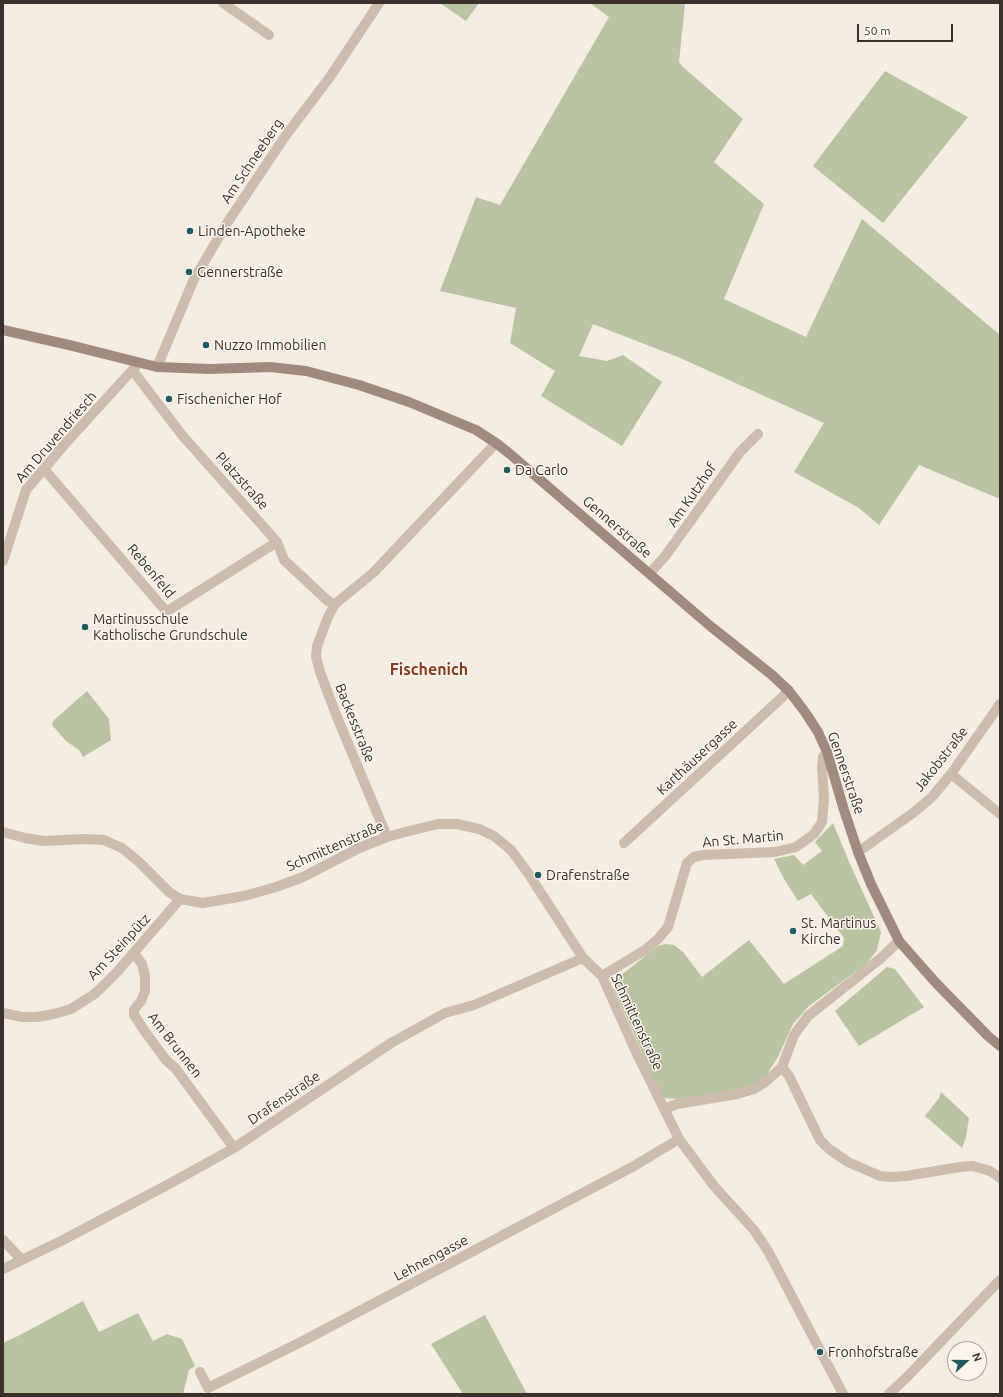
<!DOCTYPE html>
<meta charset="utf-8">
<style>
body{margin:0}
#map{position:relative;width:1003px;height:1397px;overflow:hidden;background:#f4ebe1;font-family:Ubuntu,sans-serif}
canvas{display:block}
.frame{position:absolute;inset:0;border:4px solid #3b302b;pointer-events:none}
.north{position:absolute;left:947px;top:1341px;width:40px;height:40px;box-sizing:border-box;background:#fbf5ee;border:1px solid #aea6a0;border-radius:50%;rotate:69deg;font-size:11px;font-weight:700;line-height:16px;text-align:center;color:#3b302b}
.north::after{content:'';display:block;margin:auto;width:14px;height:18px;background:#1f5a5e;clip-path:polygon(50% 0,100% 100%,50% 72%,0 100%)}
.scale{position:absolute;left:857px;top:24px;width:96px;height:18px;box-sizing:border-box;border:2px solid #3b302b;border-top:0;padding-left:5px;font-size:12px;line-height:14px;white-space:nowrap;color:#3b302b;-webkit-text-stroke:3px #fbf5ee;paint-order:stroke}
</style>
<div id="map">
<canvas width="1003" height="1397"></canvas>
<div class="frame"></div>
<div class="north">N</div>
<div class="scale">50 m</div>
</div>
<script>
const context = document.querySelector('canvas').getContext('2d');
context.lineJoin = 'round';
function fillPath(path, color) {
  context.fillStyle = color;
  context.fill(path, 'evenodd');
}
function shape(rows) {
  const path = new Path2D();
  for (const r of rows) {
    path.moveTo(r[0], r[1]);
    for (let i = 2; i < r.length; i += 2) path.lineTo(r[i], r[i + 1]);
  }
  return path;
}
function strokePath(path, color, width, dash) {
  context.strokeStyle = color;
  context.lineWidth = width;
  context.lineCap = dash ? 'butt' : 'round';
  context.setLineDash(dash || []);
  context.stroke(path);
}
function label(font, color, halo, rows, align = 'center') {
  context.font = font + ' Ubuntu,sans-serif';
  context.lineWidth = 3;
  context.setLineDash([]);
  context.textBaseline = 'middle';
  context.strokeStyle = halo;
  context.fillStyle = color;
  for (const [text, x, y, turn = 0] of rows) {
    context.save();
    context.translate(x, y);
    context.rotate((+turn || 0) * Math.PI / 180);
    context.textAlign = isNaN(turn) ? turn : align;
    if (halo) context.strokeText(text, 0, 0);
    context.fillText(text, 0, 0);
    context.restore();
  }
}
fillPath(shape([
 [440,3,479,3,466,21],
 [590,3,683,3,685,4,679,62,683,67,743,119,714,162,764,204,724,299,806,337,862,219,1000,335,1000,499,919,465,879,525,859,508,794,472,824,423,678,357,593,324,579,356,607,361,623,355,662,382,622,446,541,396,555,371,510,343,516,308,440,291,476,197,500,205,609,17],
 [885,71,968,117,883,223,813,166],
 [87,691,109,719,111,740,83,757,79,750,66,741,52,725,53,721],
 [833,823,850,864,881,932,877,950,867,963,809,1006,793,1024,778,1057,767,1074,754,1085,741,1090,678,1099,664,1098,652,1076,633,1031,614,990,615,983,620,976,658,946,666,944,674,945,683,952,702,977,749,940,784,984,843,946,844,938,811,894,798,901,784,879,774,859,794,855,803,865,822,851,815,842],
 [887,967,895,969,924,1007,859,1046,835,1011],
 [941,1092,969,1118,966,1137,962,1148,925,1116,939,1098],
 [83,1301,99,1332,138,1313,153,1341,167,1334,182,1339,195,1366,189,1370,183,1394,3,1394,3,1343,20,1335],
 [485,1315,527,1394,463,1394,431,1344]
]), '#b8c4a0');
strokePath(shape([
 [223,3,269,35],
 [157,367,194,279,229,220,286,135,330,77,379,3],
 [133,371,182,435,277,542,284,560,328,601,335,604],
 [44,469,165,610,169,610,277,542],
 [3,561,26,490,65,444,136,366],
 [650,573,666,555,740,452,758,434],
 [951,774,1000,814],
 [3,832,25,838,44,841,84,839,104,840,122,848,139,862,169,892,180,899,203,903,244,896,276,887,303,877,359,848,387,837,409,831,438,824,457,824,479,829,494,836,511,850,528,873,583,958,602,976,637,1054,679,1139,714,1186,754,1230,768,1251,843,1394],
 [387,837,337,717,320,672,316,657,317,646,328,617,335,604,373,573,496,443],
 [624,843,789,691],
 [858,852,913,813,932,797,951,774,1000,704],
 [134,953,142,964,145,976,145,991,141,1001,134,1010,134,1015,146,1033,166,1060,176,1069,234,1148],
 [602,976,645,950,658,939,668,927,687,863,694,857,703,855,775,852,796,847,814,834,822,822,824,798,822,768,823,757,827,752],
 [3,1013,22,1017,37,1017,54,1014,71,1009,93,995,100,989,117,972,180,899],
 [782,1067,789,1076,820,1140,829,1149,848,1162,880,1176,892,1177,906,1176,960,1167,973,1166,990,1171,1000,1178],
 [664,1109,677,1104,737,1094,754,1089,764,1083,782,1067,794,1035,808,1016,881,958,899,941],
 [3,1240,22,1260],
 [3,1269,61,1241,171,1183,234,1148,391,1043,445,1013,474,1005,583,958],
 [200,1372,208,1388,303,1341,511,1231,634,1166,679,1139],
 [889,1394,908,1376,1000,1280]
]), '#cdbbac', 10);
strokePath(shape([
 [3,330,69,345,157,367,210,369,270,367,306,371,359,385,409,402,476,430,496,443,510,454,709,625,772,675,789,691,805,712,818,732,827,752,844,810,858,852,871,884,899,941,936,983,988,1036,1000,1046]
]), '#a18a7d', 10);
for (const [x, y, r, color] of [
 [190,231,4,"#1f5a5e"],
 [189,272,4,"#1f5a5e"],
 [206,345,4,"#1f5a5e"],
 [169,399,4,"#1f5a5e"],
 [507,470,4,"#1f5a5e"],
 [85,627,4,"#1f5a5e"],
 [538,875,4,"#1f5a5e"],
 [793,931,4,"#1f5a5e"],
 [820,1352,4,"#1f5a5e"]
]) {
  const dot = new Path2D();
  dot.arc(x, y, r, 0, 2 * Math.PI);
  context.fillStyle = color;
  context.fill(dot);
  strokePath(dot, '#fbf5ee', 1.5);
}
label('14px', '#3b302b', '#fbf5ee', [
 ["Am Schneeberg",252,161,-56],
 ["Am Druvendriesch",56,437,-49],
 ["Platzstraße",242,481,48],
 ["Am Kutzhof",692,495,-55],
 ["Gennerstraße",617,527,41],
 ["Rebenfeld",151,571,50],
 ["Backesstraße",355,723,68],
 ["Karthäusergasse",697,757,-43],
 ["Jakobstraße",941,759,-52],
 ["Gennerstraße",846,773,71],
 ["An St. Martin",743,839,-5],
 ["Schmittenstraße",335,846,-24],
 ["Am Steinpütz",119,947,-47],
 ["Schmittenstraße",637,1022,65],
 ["Am Brunnen",175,1045,52],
 ["Drafenstraße",284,1098,-34],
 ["Lehnengasse",431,1258,-28]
]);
label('14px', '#3b302b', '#fbf5ee', [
 ["Linden-Apotheke",198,231],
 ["Gennerstraße",197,272],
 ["Nuzzo Immobilien",214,345],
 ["Fischenicher Hof",177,399],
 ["Da Carlo",515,470],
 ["Martinusschule",93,619],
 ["Katholische Grundschule",93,635],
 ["Drafenstraße",546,875],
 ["St. Martinus",801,923],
 ["Kirche",801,939],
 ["Fronhofstraße",828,1352]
], 'left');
label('bold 16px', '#8c3b22', '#fbf5ee', [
 ["Fischenich",429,670]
]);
</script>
